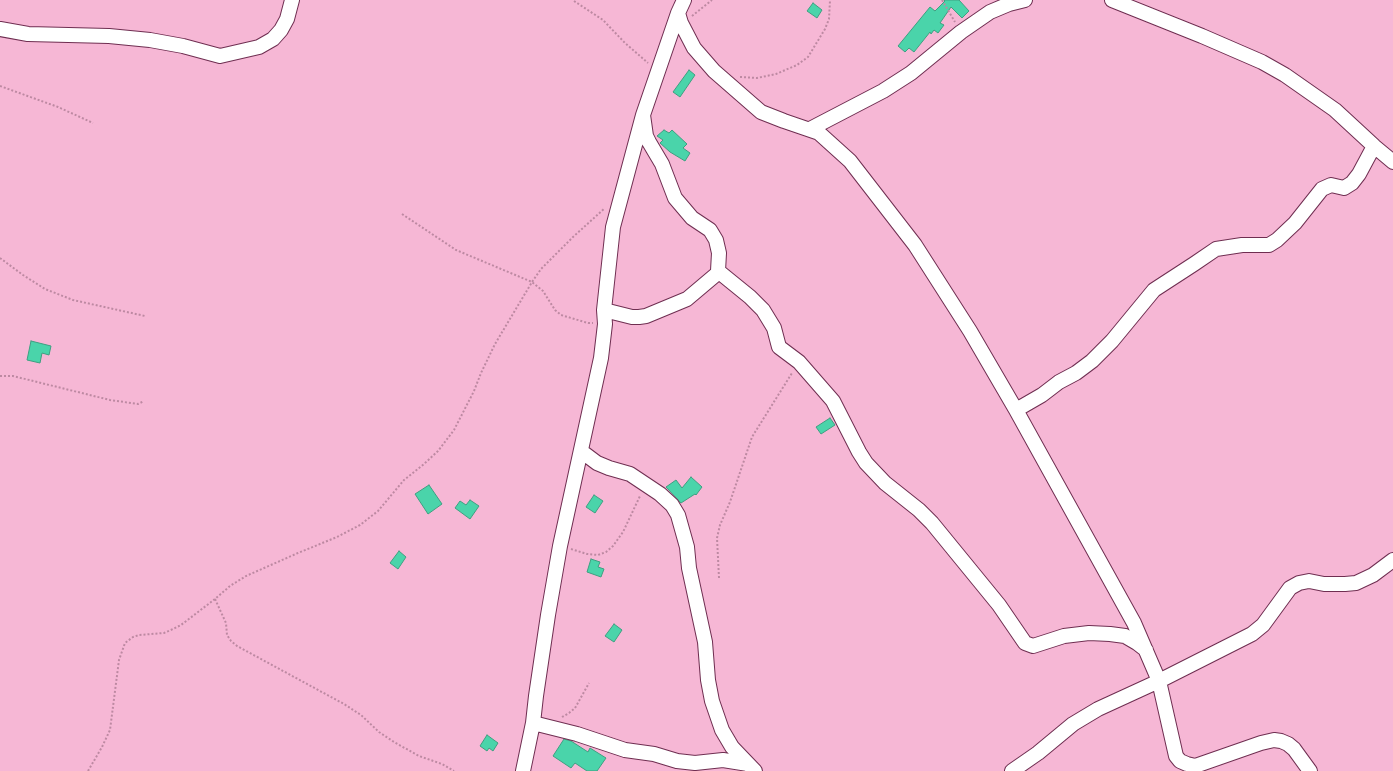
<!DOCTYPE html>
<style>
body{margin:0}
canvas{display:block;background:#f6b7d5}
</style>
<canvas width="1393" height="771"></canvas>
<script>
const context = document.querySelector('canvas').getContext('2d');
context.lineJoin = 'round';
function fillPath(path, color) {
  context.fillStyle = color;
  context.fill(path, 'evenodd');
}
function shape(rows) {
  const path = new Path2D();
  for (const r of rows) {
    path.moveTo(r[0], r[1]);
    for (let i = 2; i < r.length; i += 2) path.lineTo(r[i], r[i + 1]);
  }
  return path;
}
function strokePath(path, color, width, dash) {
  context.strokeStyle = color;
  context.lineWidth = width;
  context.lineCap = dash ? 'butt' : 'round';
  context.setLineDash(dash || []);
  context.stroke(path);
}
const building = shape([
 [944,0,959,0,969,11,962,18,951,7,940,23,944,25,938,33,934,30,931,34,930,32,914,52,909,48,905,52,898,46,930,7,935,11,945,1,944,0],
 [813,3,822,10,817,18,807,11,813,3],
 [689,70,695,75,680,97,673,92,689,70],
 [664,130,669,133,672,130,687,144,683,148,690,153,685,161,670,152,660,143,663,140,657,136,664,130],
 [31,341,51,346,49,355,42,353,40,363,27,360,31,341],
 [830,418,835,425,821,434,816,427,830,418],
 [691,477,702,487,696,495,695,494,681,503,666,487,676,480,682,488,691,477],
 [429,485,442,504,428,514,415,494,429,485],
 [594,495,603,501,595,513,586,507,594,495],
 [470,500,479,506,470,519,455,508,460,501,466,505,470,500],
 [399,551,406,557,398,569,390,563,399,551],
 [591,559,600,562,598,567,604,569,601,577,587,572,591,559],
 [614,624,622,630,614,642,605,636,614,624],
 [487,735,498,743,493,751,489,748,487,751,480,746,487,735],
 [564,739,571,741,588,752,590,748,606,758,597,771,587,771,575,763,571,768,553,756,564,739]
]);
fillPath(building, '#4ad4aa');
strokePath(building, '#3f9f81', 1);
const minor = shape([
 [1112,0,1202,36,1262,62,1285,75,1335,110,1374,146,1393,162],
 [678,13,681,23,694,48,714,71,761,112,784,121,819,133,850,161,915,245,970,331,1016,410,1134,623,1159,681,1176,756,1180,761,1187,764,1195,766,1261,743,1274,740,1281,741,1288,744,1294,749,1310,771],
 [0,29,28,34,109,36,150,40,183,46,220,56,259,47,273,39,281,30,287,19,292,0],
 [643,115,646,136,649,142,662,164,675,198,692,218,710,230,716,240,719,253,718,271,750,297,763,310,774,328,779,347,799,362,833,401,859,452,866,463,885,483,919,510,932,523,999,605,1025,643,1033,646,1064,636,1089,633,1110,634,1125,636,1137,643,1146,650],
 [810,129,883,91,911,73,961,32,990,12,1009,4,1025,0],
 [604,310,632,317,639,317,646,316,687,299,719,272],
 [1016,410,1042,395,1059,382,1076,373,1092,361,1112,341,1154,290,1194,264,1216,249,1242,245,1269,245,1277,240,1295,223,1322,189,1331,185,1344,188,1352,183,1359,174,1374,146],
 [581,451,597,463,609,468,630,474,660,494,672,505,678,515,687,547,689,568,705,642,708,680,712,701,722,730,732,747,755,771],
 [533,723,577,734,625,750,654,754,677,761,695,763,723,760,748,764],
 [523,771,533,723,536,696,548,615,560,546,601,358,605,324,604,310,613,227,643,115,678,13,684,0],
 [1012,771,1038,753,1073,724,1098,709,1159,681,1252,634,1263,625,1290,588,1299,583,1309,581,1324,584,1345,584,1356,583,1373,575,1393,560]
]);
strokePath(minor, '#6f2e51', 16);
strokePath(shape([
 [942,0,955,22],
 [574,1,603,20,625,43,648,63],
 [692,16,712,0],
 [740,77,757,78,776,74,797,65,808,57,825,29,829,19,830,0],
 [0,86,58,107,93,123],
 [402,214,456,250,532,282,543,291,555,310,561,315,588,323,593,323],
 [0,258,23,275,45,289,73,300,145,316],
 [0,376,13,376,110,400,138,404,144,401],
 [571,549,587,554,598,555,606,552,613,546,623,532,640,496],
 [719,578,717,538,720,525,730,502,752,437,792,373],
 [215,599,226,623,227,635,231,641,237,646,344,704,361,715,379,732,394,742,419,756,442,764,454,771],
 [562,717,569,713,575,708,589,683],
 [88,771,102,747,110,730,119,660,125,643,133,637,139,635,164,633,173,629,181,625,215,599,230,586,246,576,298,553,337,537,360,525,378,511,404,480,424,464,438,451,454,430,474,391,481,373,495,344,532,282,541,269,573,237,605,208]
]), '#bd89a2', 2, [2, 2]);
strokePath(minor, '#fff', 14);
</script>
